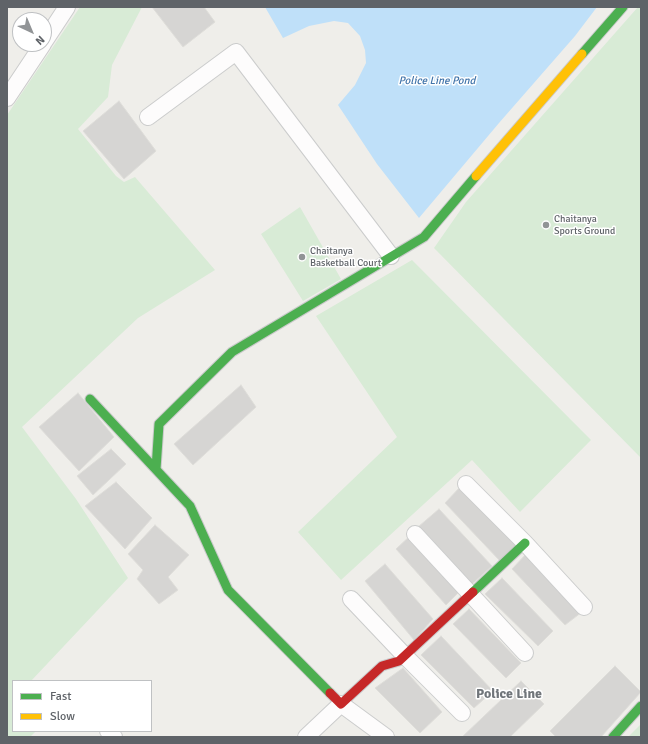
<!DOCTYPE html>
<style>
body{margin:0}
#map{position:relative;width:648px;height:744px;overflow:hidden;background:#efeeea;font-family:Signika,sans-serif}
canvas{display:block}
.frame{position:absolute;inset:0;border:8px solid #5f6368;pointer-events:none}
.legend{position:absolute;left:12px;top:680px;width:140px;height:52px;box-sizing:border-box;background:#fff;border:1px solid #bfc1c3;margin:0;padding:5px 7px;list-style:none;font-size:12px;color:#5f6368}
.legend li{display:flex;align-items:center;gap:8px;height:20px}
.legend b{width:20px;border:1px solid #bfc1c3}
.north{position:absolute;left:12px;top:12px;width:40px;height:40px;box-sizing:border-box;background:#fff;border:1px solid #bfc1c3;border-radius:50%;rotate:136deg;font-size:11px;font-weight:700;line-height:16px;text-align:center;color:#5f6368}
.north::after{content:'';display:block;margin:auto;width:14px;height:18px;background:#919496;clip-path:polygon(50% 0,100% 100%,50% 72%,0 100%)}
</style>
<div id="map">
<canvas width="648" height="744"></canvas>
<div class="frame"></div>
<ul class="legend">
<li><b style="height:5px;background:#4caf50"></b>Fast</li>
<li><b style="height:5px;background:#ffc107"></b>Slow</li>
</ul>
<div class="north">N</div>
</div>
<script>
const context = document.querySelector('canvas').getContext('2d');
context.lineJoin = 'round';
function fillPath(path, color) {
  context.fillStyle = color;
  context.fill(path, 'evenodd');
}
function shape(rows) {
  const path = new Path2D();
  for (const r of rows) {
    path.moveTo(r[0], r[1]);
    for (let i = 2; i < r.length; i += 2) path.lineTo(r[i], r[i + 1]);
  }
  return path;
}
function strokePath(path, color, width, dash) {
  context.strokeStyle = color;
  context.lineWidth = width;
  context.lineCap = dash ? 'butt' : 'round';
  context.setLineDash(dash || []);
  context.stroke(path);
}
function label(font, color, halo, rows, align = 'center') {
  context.font = font + ' Signika,sans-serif';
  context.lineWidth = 3;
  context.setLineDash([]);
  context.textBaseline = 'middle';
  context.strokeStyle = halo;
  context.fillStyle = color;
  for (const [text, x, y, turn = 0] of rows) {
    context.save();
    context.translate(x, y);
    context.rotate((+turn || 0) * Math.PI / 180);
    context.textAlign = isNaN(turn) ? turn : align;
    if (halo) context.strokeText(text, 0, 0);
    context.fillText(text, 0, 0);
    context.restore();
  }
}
fillPath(shape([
 [80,7,142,7,112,65,108,97,78,129,116,176,124,182,135,177,215,270,138,318,22,427,76,499,128,578,31,681,13,681,13,731,36,731,30,737,7,737,7,115],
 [638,7,641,7,641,458,434,248,466,202],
 [300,207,341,279,303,301,261,234],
 [412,260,591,440,520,512,472,460,341,580,298,532,397,437,316,316],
 [641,724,641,737,628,737]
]), '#d8ebd6');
fillPath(shape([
 [265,7,597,7,575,36,499,123,419,218,377,164,338,105,355,85,366,63,365,50,360,36,348,23,334,21,309,26,283,38]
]), '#bfe0f9');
const building = shape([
 [152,7,204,7,215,22,183,47,152,7],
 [119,101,156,151,124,179,83,131,119,101],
 [241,385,256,407,193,465,174,444,241,385],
 [78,393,114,437,79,471,39,427,78,393],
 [111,449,126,464,93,495,77,476,111,449],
 [116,482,152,518,125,549,85,506,116,482],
 [461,486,516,544,500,561,445,503,461,486],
 [439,509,492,566,471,585,418,527,439,509],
 [155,525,189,555,168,577,178,590,159,604,137,579,143,570,128,554,155,525],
 [411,535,462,589,446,605,396,549,411,535],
 [527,553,582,612,565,625,512,569,527,553],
 [385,564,433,619,414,640,365,581,385,564],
 [502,578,553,631,538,646,485,594,502,578],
 [469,609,521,663,506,678,453,624,469,609],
 [441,636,493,691,474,708,421,655,441,636],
 [615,666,641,692,601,737,556,737,550,731,615,666],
 [403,668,442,712,420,733,375,688,403,668],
 [521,681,544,704,510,737,462,737,521,681]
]);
fillPath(building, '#d6d5d3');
strokePath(building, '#deddd9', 1);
const street = shape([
 [44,42,67,7],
 [7,98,43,44],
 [148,117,236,52,391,256],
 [466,484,525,543,584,607],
 [415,534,525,653],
 [351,599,405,656,462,713],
 [108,731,114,737],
 [306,737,341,704,386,737]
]);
const fast = shape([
 [582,54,623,7],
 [90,399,190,506,228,590,330,693],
 [156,469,159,424,232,352,424,237,476,176],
 [473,592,525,543],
 [613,737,641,706]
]);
const slow = shape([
 [476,176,582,54]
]);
const jam = shape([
 [330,693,341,704,382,666,399,661,473,592]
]);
strokePath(street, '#cbcccc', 18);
strokePath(fast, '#cacacb', 11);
strokePath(slow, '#cacacb', 11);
strokePath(jam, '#cacacb', 11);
strokePath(street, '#fdfcfc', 16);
strokePath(fast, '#4caf50', 9);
strokePath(slow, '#ffc107', 9);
strokePath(jam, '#c62828', 9);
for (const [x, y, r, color] of [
 [546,225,4,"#919496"],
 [302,257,4,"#919496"]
]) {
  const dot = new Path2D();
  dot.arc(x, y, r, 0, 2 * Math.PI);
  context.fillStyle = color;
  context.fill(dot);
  strokePath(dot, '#fff', 1.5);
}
label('10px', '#5f6368', '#fff', [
 ["Chaitanya",554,219],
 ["Sports Ground",554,231],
 ["Chaitanya",310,251],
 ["Basketball Court",310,263]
], 'left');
label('italic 11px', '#4174aa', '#fff', [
 ["Police Line Pond",437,81]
]);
label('bold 14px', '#70757a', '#fff', [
 ["Police Line",509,694]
]);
</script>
